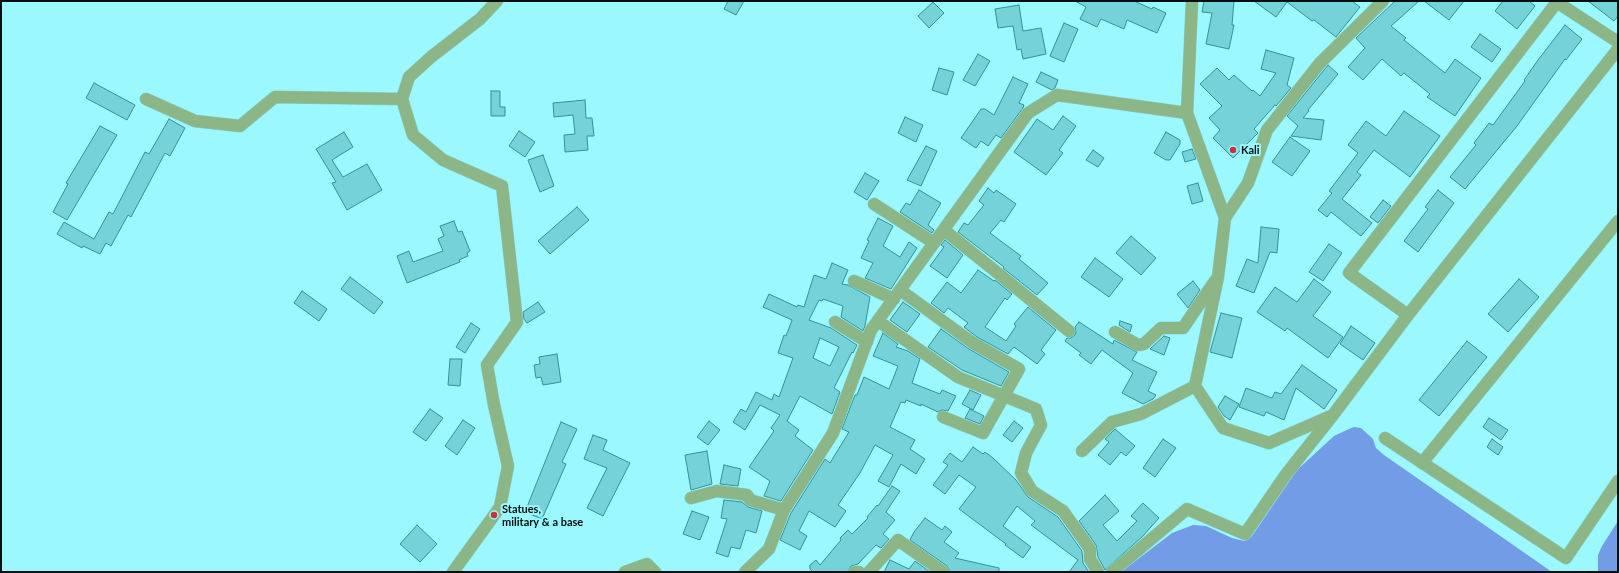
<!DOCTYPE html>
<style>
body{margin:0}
#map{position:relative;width:1619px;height:573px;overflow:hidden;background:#9bf8ff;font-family:Lato,sans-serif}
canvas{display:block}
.frame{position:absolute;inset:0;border:2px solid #000f10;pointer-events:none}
</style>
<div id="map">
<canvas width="1619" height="573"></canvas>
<div class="frame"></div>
</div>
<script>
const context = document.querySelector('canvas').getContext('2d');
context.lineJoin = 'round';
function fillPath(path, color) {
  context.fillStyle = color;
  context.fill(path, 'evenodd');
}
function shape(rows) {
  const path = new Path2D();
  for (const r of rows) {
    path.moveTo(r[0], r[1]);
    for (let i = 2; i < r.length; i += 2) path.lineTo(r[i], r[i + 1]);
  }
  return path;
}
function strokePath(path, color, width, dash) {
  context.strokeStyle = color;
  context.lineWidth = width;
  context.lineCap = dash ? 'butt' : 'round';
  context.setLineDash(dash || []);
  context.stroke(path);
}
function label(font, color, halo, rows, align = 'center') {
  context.font = font + ' Lato,sans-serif';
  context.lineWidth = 4;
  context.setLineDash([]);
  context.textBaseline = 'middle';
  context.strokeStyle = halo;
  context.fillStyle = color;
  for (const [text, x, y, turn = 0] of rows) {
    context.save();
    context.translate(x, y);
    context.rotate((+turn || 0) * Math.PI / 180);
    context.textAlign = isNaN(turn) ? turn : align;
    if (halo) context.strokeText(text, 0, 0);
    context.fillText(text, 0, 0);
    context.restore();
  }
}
fillPath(shape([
 [1354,427,1361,428,1373,439,1376,448,1384,455,1552,572,1121,572,1172,533,1193,525,1206,526,1232,538,1244,541,1252,536,1297,470,1334,436,1349,429],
 [1618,521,1618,572,1598,572,1598,555,1602,546]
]), '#739ce7');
const building = shape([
 [728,1,744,1,736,15,724,9,728,1],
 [1075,1,1134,1,1152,9,1153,7,1166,13,1157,33,1127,20,1124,29,1101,19,1097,27,1080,19,1086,7,1075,1],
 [1204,1,1234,1,1232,25,1234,25,1229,49,1206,44,1212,13,1202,12,1204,1],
 [1254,1,1352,1,1360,7,1336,37,1314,20,1312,21,1287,2,1276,17,1254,1],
 [1395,1,1419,1,1391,26,1406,38,1404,40,1445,73,1455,59,1481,78,1455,116,1427,97,1430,94,1404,73,1401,76,1382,59,1363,80,1348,67,1365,48,1356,38,1395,1],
 [1424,1,1464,1,1449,20,1424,1],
 [1503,1,1529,1,1535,6,1517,29,1495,11,1503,1],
 [1588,1,1618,1,1618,16,1614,21,1588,1],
 [933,2,944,13,929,28,918,16,933,2],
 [1019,5,1023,31,1041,28,1046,54,1023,59,1021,49,1017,50,1013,26,998,28,995,9,1019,5],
 [1064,23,1078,29,1064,62,1050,56,1064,23],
 [1565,25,1582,39,1566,60,1565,59,1517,126,1465,189,1450,177,1476,145,1474,143,1489,123,1493,125,1525,81,1524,80,1538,60,1565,25],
 [1480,34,1501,49,1492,62,1471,47,1480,34],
 [1266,50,1294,58,1287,85,1291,88,1276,106,1275,105,1254,129,1258,133,1233,158,1213,138,1220,130,1209,118,1222,106,1200,84,1217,68,1229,80,1234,75,1252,91,1253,90,1260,96,1276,73,1261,69,1266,50],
 [978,54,990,61,975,86,963,80,978,54],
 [1328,65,1338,74,1308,110,1309,111,1303,118,1324,120,1321,140,1291,136,1298,126,1287,116,1328,65],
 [939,68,954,72,947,95,932,90,939,68],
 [1041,72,1058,80,1055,88,1052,90,1036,82,1041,72],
 [1013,77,1028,84,1019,103,1024,105,1023,108,1001,138,996,135,988,146,981,141,976,148,961,138,981,109,985,109,994,115,1013,77],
 [94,83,135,105,127,120,86,98,94,83],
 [491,91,500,91,500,107,505,107,505,116,491,116,491,91],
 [585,100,586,118,592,118,594,136,587,136,588,150,565,152,564,135,575,134,573,115,554,117,553,103,585,100],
 [1404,111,1440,136,1410,177,1374,150,1357,172,1361,175,1342,199,1372,223,1361,236,1331,212,1327,217,1318,210,1332,193,1329,191,1358,153,1348,145,1366,121,1386,136,1404,111],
 [1063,116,1076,126,1059,150,1063,153,1046,175,1014,152,1037,119,1053,130,1063,116],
 [905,117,923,125,916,142,898,133,905,117],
 [169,119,185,128,170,156,165,153,131,217,128,215,111,246,106,243,100,254,83,246,82,248,57,234,64,222,94,239,109,212,113,214,145,152,149,154,169,119],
 [100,126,117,135,67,220,53,212,68,184,66,183,100,126],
 [519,131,535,142,525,157,509,146,519,131],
 [344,132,353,147,332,160,343,177,367,164,382,190,347,210,332,183,336,182,316,149,344,132],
 [1166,132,1180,140,1180,144,1170,160,1166,160,1154,153,1166,132],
 [1290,137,1310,151,1292,176,1272,162,1290,137],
 [926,146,937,151,921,186,907,180,926,146],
 [1192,149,1196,159,1185,162,1182,152,1192,149],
 [1093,150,1104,158,1098,167,1086,160,1093,150],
 [543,155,554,186,540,192,528,160,543,155],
 [865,173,879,181,867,200,854,192,865,173],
 [1198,183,1203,201,1192,204,1187,186,1198,183],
 [988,188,994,193,996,190,1016,204,1004,222,1001,220,990,233,1021,256,1019,259,1048,283,1037,295,1003,268,1004,267,958,232,964,223,968,225,984,205,979,201,988,188],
 [919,190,941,203,928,225,934,230,932,233,900,212,906,203,910,205,919,190],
 [1438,190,1454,203,1418,252,1404,241,1428,209,1425,207,1438,190],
 [1383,200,1391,206,1378,223,1370,217,1383,200],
 [577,207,589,220,550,254,538,241,577,207],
 [878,218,893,226,883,246,900,257,909,242,917,248,891,289,865,278,873,263,861,258,869,241,867,240,878,218],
 [454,221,458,232,462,231,470,251,467,253,468,256,459,260,460,262,407,283,397,256,409,251,413,262,443,251,438,239,444,236,440,226,454,221],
 [1261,227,1279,229,1277,253,1270,252,1254,293,1236,286,1247,259,1258,263,1261,227],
 [1131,236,1156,258,1141,275,1116,253,1131,236],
 [945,240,963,255,947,278,930,266,944,247,941,245,945,240],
 [1329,244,1342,253,1323,281,1309,272,1329,244],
 [1095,258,1123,279,1109,297,1081,277,1095,258],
 [832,263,848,270,842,284,848,285,870,297,865,326,863,331,841,317,843,306,823,299,822,301,819,300,809,320,831,328,857,345,853,353,852,352,834,388,840,392,832,414,800,396,787,421,799,430,795,436,813,450,781,501,764,496,770,481,749,467,774,431,771,428,780,415,760,405,745,430,733,422,741,409,746,412,756,392,772,400,774,394,779,397,793,358,778,353,784,335,786,336,792,320,763,307,769,294,797,307,798,305,804,307,814,275,826,279,832,263],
 [820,338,839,347,830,366,813,358,820,338],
 [978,270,994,281,995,280,1012,294,1007,300,1005,298,985,327,1006,341,1016,326,1014,324,1028,307,1056,330,1041,350,1045,354,1037,364,1014,347,1008,354,977,337,964,327,968,323,948,308,944,313,931,303,947,282,961,293,978,270],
 [350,277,383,302,374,314,341,289,350,277],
 [1314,279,1331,292,1313,316,1343,337,1328,358,1287,328,1285,331,1257,312,1275,287,1297,302,1314,279],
 [1519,279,1539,297,1508,332,1488,314,1519,279],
 [1193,281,1200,290,1188,308,1177,294,1193,281],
 [302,291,327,309,319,321,294,303,302,291],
 [538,302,545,312,527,323,524,319,523,312,538,302],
 [903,302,920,314,907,332,890,320,903,302],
 [1221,313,1242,318,1232,358,1210,352,1221,313],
 [1120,321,1132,325,1130,332,1119,325,1120,321],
 [1079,322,1113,344,1114,340,1137,352,1132,360,1157,372,1148,391,1156,395,1153,399,1143,404,1122,393,1133,373,1102,350,1091,364,1079,355,1081,353,1065,341,1067,338,1071,338,1075,335,1076,332,1075,327,1079,322],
 [471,323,480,329,465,353,456,347,471,323],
 [1351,326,1375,343,1363,360,1340,344,1351,326],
 [941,329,969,349,1009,372,1001,386,962,370,928,347,941,329],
 [883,333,898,344,896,347,908,351,920,359,912,383,940,394,942,390,956,396,948,411,942,410,938,412,921,404,921,406,906,400,905,403,901,402,890,427,915,440,910,449,925,459,916,474,901,464,889,487,878,481,893,455,875,445,860,473,838,505,846,511,835,527,809,511,799,531,807,536,800,550,780,540,791,513,825,459,830,463,849,432,842,429,855,395,857,395,864,377,889,389,898,366,873,356,883,333],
 [1164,336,1170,338,1164,355,1150,349,1164,336],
 [1467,341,1487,357,1439,416,1419,400,1467,341],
 [557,354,561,382,543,385,541,377,536,378,534,365,540,364,539,357,557,354],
 [450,359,462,359,460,386,448,385,450,359],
 [1302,365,1337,390,1324,409,1296,388,1284,420,1266,412,1264,416,1239,407,1246,388,1272,398,1275,392,1281,394,1302,365],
 [970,390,981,395,973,410,962,404,970,390],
 [1225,396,1239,404,1230,420,1224,416,1218,407,1225,396],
 [430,409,443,418,426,441,413,432,430,409],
 [970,409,984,416,980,424,965,418,970,409],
 [1489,418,1508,430,1501,440,1483,427,1489,418],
 [463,420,475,428,457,455,445,446,463,420],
 [709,421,720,430,708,445,697,437,709,421],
 [1014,421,1023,428,1012,442,1003,435,1014,421],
 [561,422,577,429,562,462,566,464,542,519,525,512,561,422],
 [1115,429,1135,446,1126,456,1121,452,1110,465,1098,455,1109,442,1105,439,1115,429],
 [593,435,607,440,603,450,630,463,603,516,587,508,607,468,584,459,593,435],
 [1163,439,1176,448,1155,477,1143,468,1163,439],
 [1492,439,1503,447,1498,455,1487,447,1492,439],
 [973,447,983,454,985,452,993,458,1016,480,1028,497,1058,517,1082,551,1083,563,1089,572,1069,572,1078,560,1031,525,1035,521,1017,506,1003,526,1031,547,1023,558,1005,545,1006,544,959,509,976,487,959,475,945,494,933,485,948,465,943,462,950,453,962,462,973,447],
 [707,451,712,484,691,490,685,455,707,451],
 [724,465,741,469,738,486,720,484,724,465],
 [892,486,900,491,886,512,895,520,883,534,889,539,881,548,876,545,858,564,851,566,848,572,813,572,810,569,810,565,816,560,820,565,841,540,840,538,848,530,852,534,868,518,867,517,877,505,878,506,892,486],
 [1105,495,1119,511,1103,525,1117,541,1137,521,1131,516,1143,503,1159,518,1143,536,1105,570,1098,557,1096,545,1079,521,1105,495],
 [724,500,742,502,748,507,762,511,756,533,746,530,740,549,731,547,728,557,716,553,727,519,721,518,724,500],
 [692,511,709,517,700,540,683,534,692,511],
 [925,518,942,530,945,526,952,532,944,542,959,553,955,558,999,568,999,572,950,572,947,566,910,540,914,532,925,518],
 [417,525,437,544,420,562,400,544,417,525],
 [890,560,909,569,915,561,930,572,884,572,890,560]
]);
fillPath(building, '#75d2d9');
strokePath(building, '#309399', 1);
const minor = shape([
 [1192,1,1187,113,1225,218,1218,277,1195,386,1223,428,1269,443,1331,416],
 [1555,1,1618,42],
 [146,99,195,121,240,126,275,97,402,99],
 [874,204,934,243],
 [1225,218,1248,183,1267,130,1320,63,1383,1],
 [944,230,994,270,1069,331],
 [854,281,894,299],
 [900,290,973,343,1019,369,983,433,943,417],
 [1408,315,1349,273,1557,2],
 [878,321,958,377,1036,409,1041,425,1026,453,1021,473,1032,491,1063,511,1090,549,1090,559,1098,572],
 [835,322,867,342],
 [1115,332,1138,345,1144,344,1161,328,1183,328,1215,281],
 [1385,438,1566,558,1618,481],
 [1082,451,1112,422,1141,414,1195,386],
 [1422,463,1618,221],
 [691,498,717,491,747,495,750,500,784,510],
 [453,572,500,507,508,466,494,405,487,365,517,322,502,186,443,160,413,135,402,99,409,77,431,57,480,19,497,1],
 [625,572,647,564,655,572],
 [745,572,769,549,784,510,833,433,871,330,1028,113,1057,95,1187,113],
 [855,572,859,572],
 [869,572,898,540,943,572],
 [1112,572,1187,509,1245,534,1287,473,1333,415,1408,315,1618,49]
]);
strokePath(minor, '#82d3d9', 13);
strokePath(minor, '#8cb686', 12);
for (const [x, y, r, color] of [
 [1233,150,4,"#c4343e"],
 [494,515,4,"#c4343e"]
]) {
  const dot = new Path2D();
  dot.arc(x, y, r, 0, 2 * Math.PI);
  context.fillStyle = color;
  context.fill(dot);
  strokePath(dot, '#9bf8ff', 1.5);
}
label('bold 11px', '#000f10', '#9bf8ff', [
 ["Kali",1241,150],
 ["Statues,",502,509],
 ["military & a base",502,522]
], 'left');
</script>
